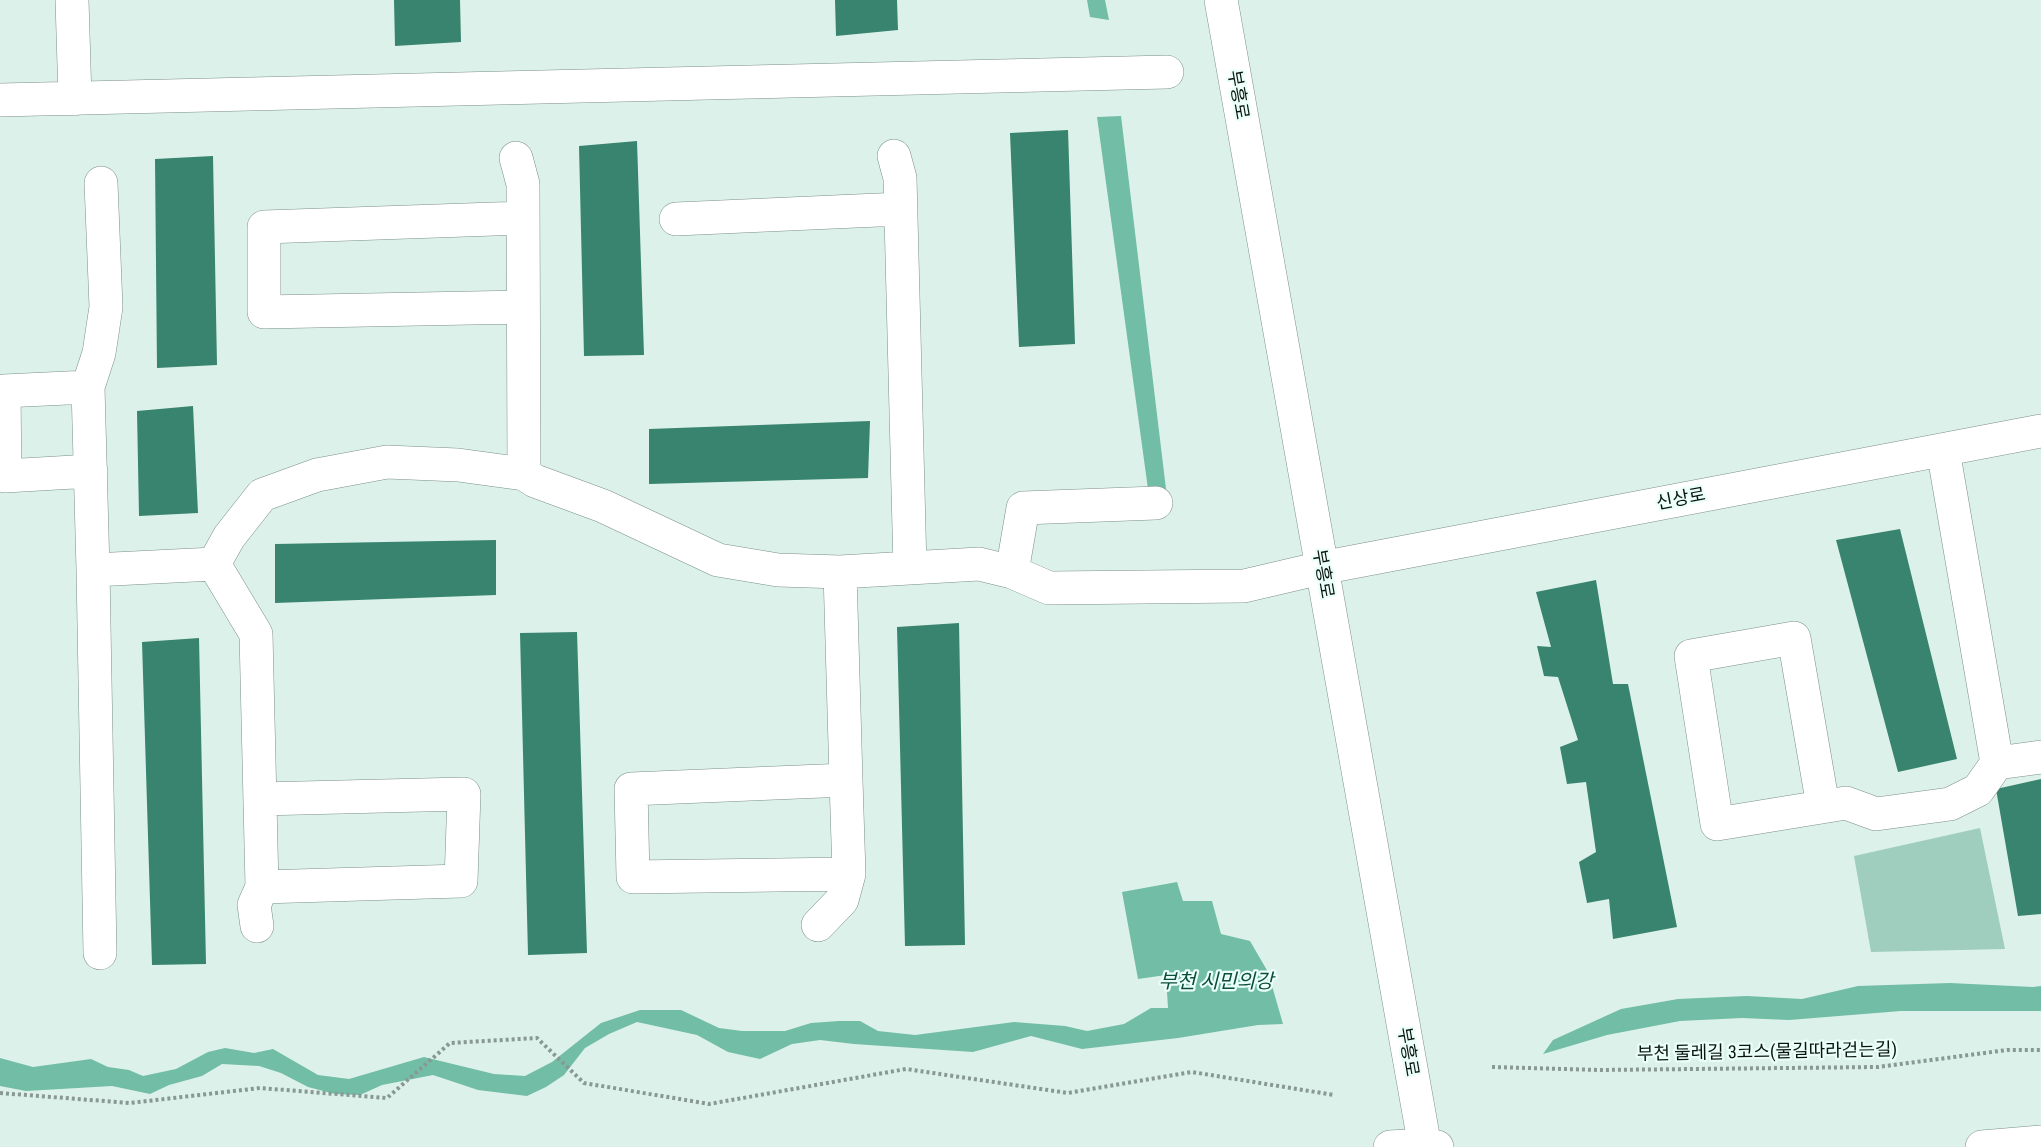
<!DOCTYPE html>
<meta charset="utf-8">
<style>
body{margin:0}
canvas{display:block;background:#dcf1e9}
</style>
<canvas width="2041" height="1147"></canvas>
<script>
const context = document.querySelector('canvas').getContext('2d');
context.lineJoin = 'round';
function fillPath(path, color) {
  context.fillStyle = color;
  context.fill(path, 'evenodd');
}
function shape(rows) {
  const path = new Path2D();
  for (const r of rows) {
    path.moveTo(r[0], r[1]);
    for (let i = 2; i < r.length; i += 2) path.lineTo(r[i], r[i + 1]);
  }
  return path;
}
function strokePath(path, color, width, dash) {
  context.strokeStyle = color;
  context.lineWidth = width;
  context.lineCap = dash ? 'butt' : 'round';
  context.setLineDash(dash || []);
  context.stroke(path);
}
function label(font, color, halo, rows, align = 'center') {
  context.font = font + ' "Roboto Condensed","Noto Sans KR",sans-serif';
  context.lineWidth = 4.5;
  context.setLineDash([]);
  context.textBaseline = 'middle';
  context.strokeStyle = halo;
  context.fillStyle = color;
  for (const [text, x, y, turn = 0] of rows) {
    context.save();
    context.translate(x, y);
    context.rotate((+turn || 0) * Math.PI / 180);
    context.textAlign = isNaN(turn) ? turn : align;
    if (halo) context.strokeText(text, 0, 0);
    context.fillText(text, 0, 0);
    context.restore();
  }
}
fillPath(shape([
 [1980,828,2005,949,1871,952,1854,856]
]), '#a0cebe');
fillPath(shape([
 [1087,0,1105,0,1109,20,1090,17],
 [1121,116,1166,489,1148,489,1097,117],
 [1177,882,1183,901,1212,901,1221,934,1250,941,1268,972,1283,1024,1258,1025,1178,1038,1082,1049,1031,1036,973,1052,854,1044,820,1040,792,1044,760,1059,728,1052,697,1035,637,1022,609,1034,585,1048,564,1075,546,1087,527,1096,478,1090,433,1075,382,1085,360,1095,335,1094,308,1087,281,1073,259,1066,222,1064,202,1076,169,1085,150,1094,112,1086,26,1091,0,1086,0,1058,33,1067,91,1059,108,1067,129,1070,143,1076,176,1069,208,1052,225,1048,254,1053,273,1049,318,1075,349,1079,424,1057,494,1074,525,1076,552,1062,601,1023,640,1010,681,1010,719,1028,742,1031,785,1031,811,1023,839,1021,860,1021,878,1031,915,1035,1014,1022,1065,1026,1087,1031,1124,1024,1151,1008,1168,1008,1166,975,1138,979,1122,892],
 [1950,983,2033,987,2041,986,2041,1011,1901,1011,1789,1020,1742,1018,1680,1021,1607,1035,1543,1054,1553,1040,1621,1009,1678,999,1747,996,1802,999,1858,986]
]), '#72bda5');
fillPath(shape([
 [394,0,460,0,461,42,395,46],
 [835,0,897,0,898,30,836,36],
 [1068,130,1075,344,1019,347,1010,133],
 [637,141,644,355,584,356,579,146],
 [213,156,217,365,157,368,155,159],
 [193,406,198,513,139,516,137,411],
 [870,421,868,478,649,484,649,429],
 [1900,529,1957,759,1898,772,1836,540],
 [496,540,496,595,275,603,275,544],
 [1596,580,1613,684,1628,684,1677,927,1613,939,1609,899,1587,903,1579,862,1596,852,1586,782,1567,784,1560,747,1578,740,1558,677,1544,676,1537,646,1551,647,1536,592],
 [959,623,965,945,905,946,897,627],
 [577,632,587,953,528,955,520,633],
 [199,638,206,964,152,965,142,642],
 [2041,779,2041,914,2018,916,1996,789]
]), '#38846e');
const minor = shape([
 [72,0,75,99],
 [1221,0,1425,1147],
 [0,100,1167,72],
 [894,156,900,178,910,568],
 [516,158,523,184,524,474],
 [523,218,264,227,264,312,523,307],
 [676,219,901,209],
 [88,387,4,391,5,476,91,471],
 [1943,450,1997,763,2041,757],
 [214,564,256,634,262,887,254,905,257,926],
 [93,570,88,387,99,353,106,307,101,183],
 [840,572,846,780,849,874,633,877,631,789,846,780],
 [1012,572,1023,508,1156,503],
 [260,799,464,794,461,881,262,887],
 [1823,806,1794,638,1691,656,1717,824,1846,803,1876,814,1950,804,1978,790,1997,763],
 [818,925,842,900,849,874],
 [100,953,93,570,214,564,229,537,262,495,317,475,387,462,458,465,524,474,535,481,603,506,718,560,778,570,840,572,979,564,1012,572,1049,588,1244,586,1321,568,2041,431],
 [1390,1147,1425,1145,1437,1147],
 [1982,1147,2041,1142]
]);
strokePath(minor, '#7c9089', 34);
strokePath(shape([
 [1492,1067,1600,1070,1878,1067,2007,1050,2041,1050],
 [0,1093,130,1103,260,1088,387,1098,450,1043,537,1038,584,1083,709,1104,906,1069,1068,1093,1192,1072,1334,1095]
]), '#889892', 4, [3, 3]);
strokePath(minor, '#fff', 33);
label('18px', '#0b1310', '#e9fff7', [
 ["부흥로",1237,95,80],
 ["신상로",1681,500,-11],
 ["부흥로",1322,574,80],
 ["부흥로",1407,1052,80],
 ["부천 둘레길 3코스(물길따라걷는길)",1767,1053,-1]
]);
label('italic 20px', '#0b4c3c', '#e9fff7', [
 ["부천 시민의강",1216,983]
]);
</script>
